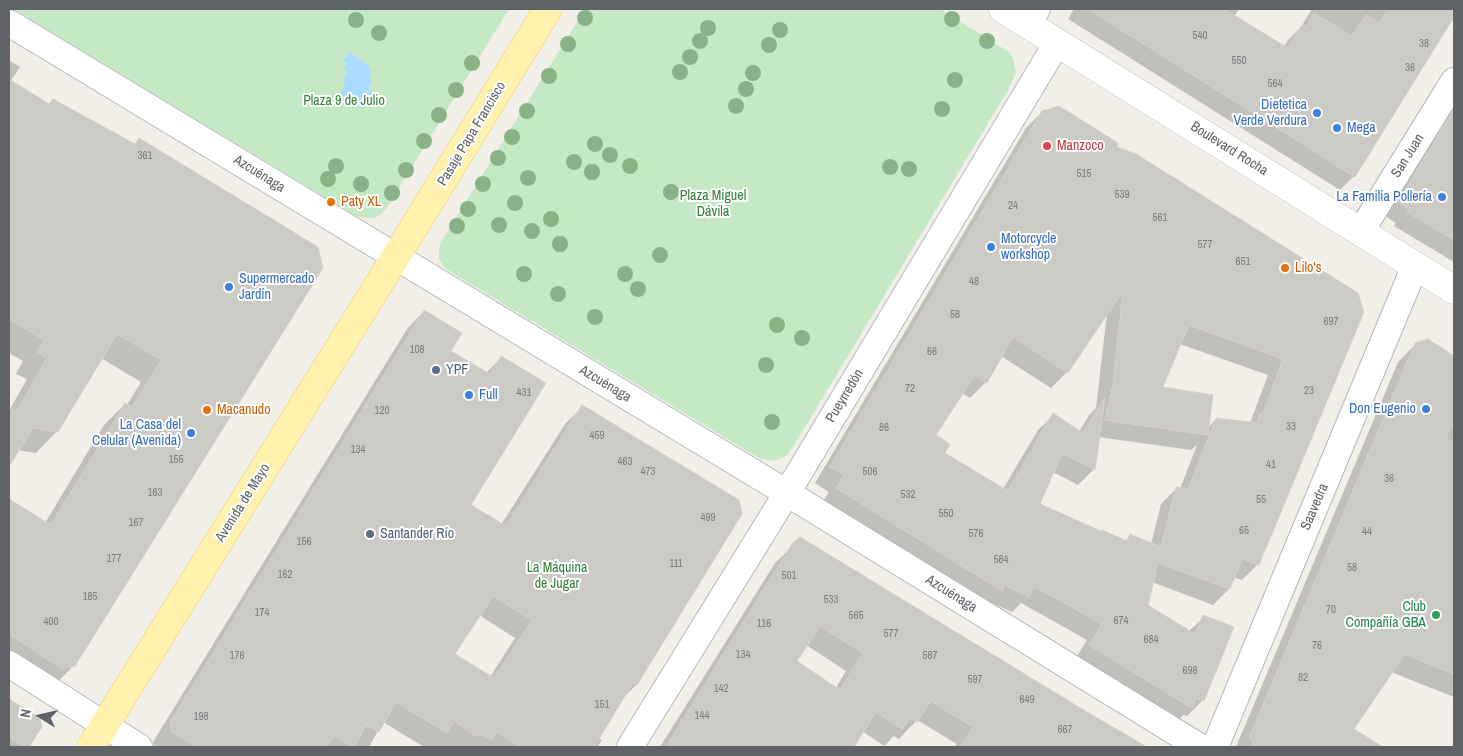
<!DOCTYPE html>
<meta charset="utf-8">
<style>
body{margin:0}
#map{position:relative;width:1463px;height:756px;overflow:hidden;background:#f1efe8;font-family:"Archivo Narrow",sans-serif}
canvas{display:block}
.frame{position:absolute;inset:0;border:10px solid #5f6368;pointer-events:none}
.north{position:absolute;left:15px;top:691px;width:50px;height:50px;-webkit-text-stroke:4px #fff;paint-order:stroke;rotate:280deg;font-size:14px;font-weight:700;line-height:20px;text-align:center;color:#5f6368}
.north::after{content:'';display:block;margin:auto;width:18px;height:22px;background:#5f6368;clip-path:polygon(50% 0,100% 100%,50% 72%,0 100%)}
</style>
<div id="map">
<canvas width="1463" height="756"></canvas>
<div class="frame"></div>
<div class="north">N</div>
</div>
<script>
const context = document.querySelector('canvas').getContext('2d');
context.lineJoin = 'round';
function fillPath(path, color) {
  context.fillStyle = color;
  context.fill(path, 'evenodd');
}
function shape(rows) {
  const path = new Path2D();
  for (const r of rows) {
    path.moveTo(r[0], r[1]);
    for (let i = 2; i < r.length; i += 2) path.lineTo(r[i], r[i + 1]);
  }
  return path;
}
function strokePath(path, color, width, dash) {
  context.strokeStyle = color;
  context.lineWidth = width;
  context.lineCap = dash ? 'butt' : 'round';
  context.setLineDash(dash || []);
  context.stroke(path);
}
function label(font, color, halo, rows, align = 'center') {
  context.font = font + ' "Archivo Narrow",sans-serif';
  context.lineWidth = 4;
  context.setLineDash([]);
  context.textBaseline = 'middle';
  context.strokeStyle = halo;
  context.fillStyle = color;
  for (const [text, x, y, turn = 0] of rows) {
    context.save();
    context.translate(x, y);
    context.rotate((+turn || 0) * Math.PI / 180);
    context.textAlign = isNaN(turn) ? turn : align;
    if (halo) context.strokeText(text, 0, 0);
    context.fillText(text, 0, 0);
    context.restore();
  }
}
fillPath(shape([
 [13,9,509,9,386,209,380,215,374,218,366,218,356,216],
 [585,9,940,9,1009,52,1013,58,1016,73,1008,90,793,447,787,455,782,458,774,461,759,458,449,271,445,268,439,259,439,248,441,242]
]), '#c5e8c5');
fillPath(shape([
 [349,52,370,66,368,69,372,71,369,75,372,79,368,89,373,92,363,109,356,104,354,107,342,99,343,97,340,94,346,84,342,81,348,73,344,68,347,63,342,59,344,57,346,58]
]), '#aadaff');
fillPath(shape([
 [1074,9,1239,9,1234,17,1284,47,1288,40,1301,27,1312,9,1454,9,1454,15,1354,176,1340,190,1068,19],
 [9,60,20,67,10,82,48,105,134,145,139,139,317,248,74,665,53,687,9,669,9,501,45,523,104,425,125,404,127,405,141,382,101,358,57,431,36,453,17,450,9,458,9,409,10,409,27,379,16,374,23,361,9,353],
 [1454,104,1454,262,1394,226,1396,223,1385,216],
 [1042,112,1115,148,1356,294,1258,564,1242,580,1233,577,1229,589,1213,605,1152,582,1146,605,1189,631,1204,617,1203,700,1187,716,1183,715,1175,724,1074,661,1087,640,1021,603,1012,612,989,602,985,606,821,504,829,492,815,483,1026,128],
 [1107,313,1096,408,1089,415,1079,432,1054,415,1038,430,1003,489,943,454,935,435,962,393,970,398,986,382,1001,356,1051,388,1067,372],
 [1180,344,1268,375,1250,423,1216,419,1208,428,1162,388],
 [1098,437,1191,450,1197,445,1180,489,1177,488,1161,504,1151,544,1131,535,1125,541,1038,505,1053,472,1078,485,1093,470],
 [424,311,449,352,486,373,501,358,470,506,501,525,565,424,582,407,741,514,636,685,624,697,598,738,602,740,597,747,424,747,383,722,369,747,154,747,153,742,407,329],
 [479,615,515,638,490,677,454,655],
 [1428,341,1454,357,1454,697,1391,672,1353,729,1380,747,1236,747,1398,362,1415,345],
 [800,539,1144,747,955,747,957,744,917,720,899,739,894,736,884,746,862,731,852,747,660,747,775,563],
 [806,645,846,671,836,688,796,662],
 [9,700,38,719,40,727,28,747,9,747]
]), '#0003');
const building = shape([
 [1088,9,1224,9,1288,48,1302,25,1306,27,1314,13,1352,36,1366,15,1379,23,1388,9,1454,9,1454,17,1355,177,1088,9],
 [9,79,49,104,53,99,135,144,139,138,318,247,323,268,75,666,62,669,9,634,9,499,51,525,125,403,132,407,161,360,117,334,58,432,33,428,9,467,9,408,17,411,47,358,37,352,44,340,9,319,9,79],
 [1059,106,1118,143,1117,147,1136,154,1358,293,1364,312,1259,565,1242,559,1230,589,1158,563,1148,605,1195,634,1203,615,1234,627,1204,701,1196,698,1192,708,1089,645,1102,624,1034,586,1029,597,1004,585,1002,591,836,488,844,475,830,467,1042,111,1059,106],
 [1123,291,1113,384,1105,420,1208,435,1213,395,1163,387,1189,325,1283,359,1263,414,1259,414,1257,423,1216,418,1188,490,1176,487,1161,547,1130,534,1127,541,1102,530,1101,531,1040,504,1062,453,1095,470,1105,398,1083,433,1053,413,1008,491,945,453,950,444,936,435,975,375,987,383,1013,337,1068,373,1123,291],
 [1454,109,1454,240,1407,212,1409,209,1398,202,1454,109],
 [424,310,462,333,451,351,490,374,501,356,546,383,471,505,506,526,582,405,739,500,742,514,637,685,633,683,594,747,521,747,496,732,491,740,479,733,478,737,454,721,447,733,396,702,379,732,366,725,354,747,334,736,327,747,197,747,172,732,170,723,424,310],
 [493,596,532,620,494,678,455,654,493,596],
 [1428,339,1454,356,1454,423,1445,438,1454,443,1454,674,1405,654,1354,729,1383,747,1254,747,1250,736,1415,343,1428,339],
 [800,537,1087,712,1147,747,960,747,973,727,931,701,917,722,910,718,902,729,876,712,854,747,666,747,792,544,800,537],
 [820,626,863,653,840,690,797,661,820,626],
 [9,699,40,718,42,727,29,747,24,747,9,737,9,699]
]);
fillPath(building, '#cccac5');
strokePath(building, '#d6d1c6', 1);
const street = shape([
 [9,23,787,493,1200,747],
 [1028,25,1037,9],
 [1361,231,1454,81],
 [9,664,139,747],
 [630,747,787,493,1057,43],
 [1215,747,1415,266]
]);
const secondary = shape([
 [1003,9,1454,290]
]);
const primary = shape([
 [91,747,395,258,548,9]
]);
strokePath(street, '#b5b8bc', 28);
strokePath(secondary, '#b6babf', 29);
strokePath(primary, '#f2c960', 29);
strokePath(street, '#fff', 26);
strokePath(secondary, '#fff', 28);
strokePath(primary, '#fff2af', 28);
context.fillStyle = '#89b387';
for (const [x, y] of [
 [585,18],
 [952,19],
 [356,20],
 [708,28],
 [780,30],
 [379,33],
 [700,41],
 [987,41],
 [568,44],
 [769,45],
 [690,57],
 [472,63],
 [680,72],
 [753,73],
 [549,76],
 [955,80],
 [746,89],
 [456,90],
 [736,106],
 [942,109],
 [527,111],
 [439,115],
 [512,137],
 [424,141],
 [595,144],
 [610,155],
 [498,158],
 [574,162],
 [336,166],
 [630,166],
 [890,167],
 [909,169],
 [406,170],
 [592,172],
 [528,178],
 [328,179],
 [361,184],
 [483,184],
 [671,192],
 [392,193],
 [515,203],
 [468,209],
 [551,219],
 [499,225],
 [457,226],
 [532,231],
 [560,244],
 [660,255],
 [524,274],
 [625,274],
 [638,289],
 [558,294],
 [595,317],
 [777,325],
 [802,338],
 [766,365],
 [772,422]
]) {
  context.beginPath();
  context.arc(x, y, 8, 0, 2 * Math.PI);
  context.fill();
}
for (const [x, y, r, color] of [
 [1317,113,5,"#3f7fe0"],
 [1337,128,5,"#3f7fe0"],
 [1047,146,5,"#e0444e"],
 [1442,197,5,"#3f7fe0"],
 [331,202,5,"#e8710a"],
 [991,247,5,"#3f7fe0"],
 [1285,268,5,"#e8710a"],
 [229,287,5,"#3f7fe0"],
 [436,370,5,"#5c6f8a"],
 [469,395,5,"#3f7fe0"],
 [1426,409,5,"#3f7fe0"],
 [207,410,5,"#e8710a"],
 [191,433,5,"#3f7fe0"],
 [370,534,5,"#5c6f8a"],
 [1436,615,5,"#2e9e5b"]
]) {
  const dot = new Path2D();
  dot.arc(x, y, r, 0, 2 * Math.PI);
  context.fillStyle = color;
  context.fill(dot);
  strokePath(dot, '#fff', 2);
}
label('11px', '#7a7d7f', null, [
 ["540",1200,36],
 ["38",1424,44],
 ["550",1239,61],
 ["36",1410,68],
 ["564",1275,84],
 ["361",145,156],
 ["515",1084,174],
 ["539",1122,195],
 ["24",1013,206],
 ["561",1160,218],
 ["577",1205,245],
 ["651",1243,262],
 ["48",974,282],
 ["58",955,315],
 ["697",1331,322],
 ["108",417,350],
 ["66",932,352],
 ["72",910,389],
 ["23",1309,391],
 ["431",524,393],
 ["120",382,411],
 ["33",1291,427],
 ["86",884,428],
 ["459",597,436],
 ["134",358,450],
 ["155",176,460],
 ["463",625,462],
 ["41",1271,465],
 ["473",648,472],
 ["506",870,472],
 ["36",1389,479],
 ["163",155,493],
 ["532",908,495],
 ["55",1261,500],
 ["550",946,514],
 ["499",708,518],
 ["167",136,523],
 ["65",1244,531],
 ["44",1367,532],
 ["576",976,534],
 ["156",304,542],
 ["177",114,559],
 ["584",1001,560],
 ["111",676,564],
 ["58",1352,568],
 ["162",285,575],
 ["501",789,576],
 ["185",90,597],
 ["533",831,600],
 ["70",1331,610],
 ["174",262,613],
 ["565",856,616],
 ["674",1121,621],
 ["400",51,622],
 ["116",764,624],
 ["577",891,634],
 ["684",1151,640],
 ["76",1317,646],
 ["134",743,655],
 ["176",237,656],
 ["587",930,656],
 ["698",1190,671],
 ["82",1303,678],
 ["597",975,680],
 ["142",721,689],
 ["649",1027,700],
 ["151",602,705],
 ["144",702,716],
 ["198",201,717],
 ["667",1065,730]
]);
label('14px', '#348238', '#fff', [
 ["Plaza 9 de Julio",344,101],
 ["Plaza Miguel",713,196],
 ["Dávila",713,212],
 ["La Máquina",557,568],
 ["de Jugar",557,584]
]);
label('14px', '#366cbe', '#fff', [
 ["Dietetica",1307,105],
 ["Verde Verdura",1307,121],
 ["Mega",1347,128,"left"],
 ["La Familia Pollería",1432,197],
 ["Motorcycle",1001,239,"left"],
 ["workshop",1001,255,"left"],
 ["Supermercado",239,279,"left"],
 ["Jardín",239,295,"left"],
 ["Full",479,395,"left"],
 ["Don Eugenio",1416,409],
 ["La Casa del",181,425],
 ["Celular (Avenida)",181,441]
], 'right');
label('14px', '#5f6368', '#fff', [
 ["Pasaje Papa Francisco",472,134,-59],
 ["Boulevard Rocha",1229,149,32],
 ["San Juan",1408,156,-58],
 ["Azcuénaga",259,174,32],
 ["Azcuénaga",605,384,31],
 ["Pueyrredón",845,396,-59],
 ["Avenida de Mayo",243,503,-58],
 ["Saavedra",1315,507,-67],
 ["Azcuénaga",951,594,32]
]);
label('14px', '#be3a42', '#fff', [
 ["Manzoco",1057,146]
], 'left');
label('14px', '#c56008', '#fff', [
 ["Paty XL",341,202],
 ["Lilo's",1295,268],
 ["Macanudo",217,410]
], 'left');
label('14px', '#4e5e75', '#fff', [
 ["YPF",446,370],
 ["Santander Río",380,534]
], 'left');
label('14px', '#27864d', '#fff', [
 ["Club",1426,607],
 ["Compañía GBA",1426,623]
], 'right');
</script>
